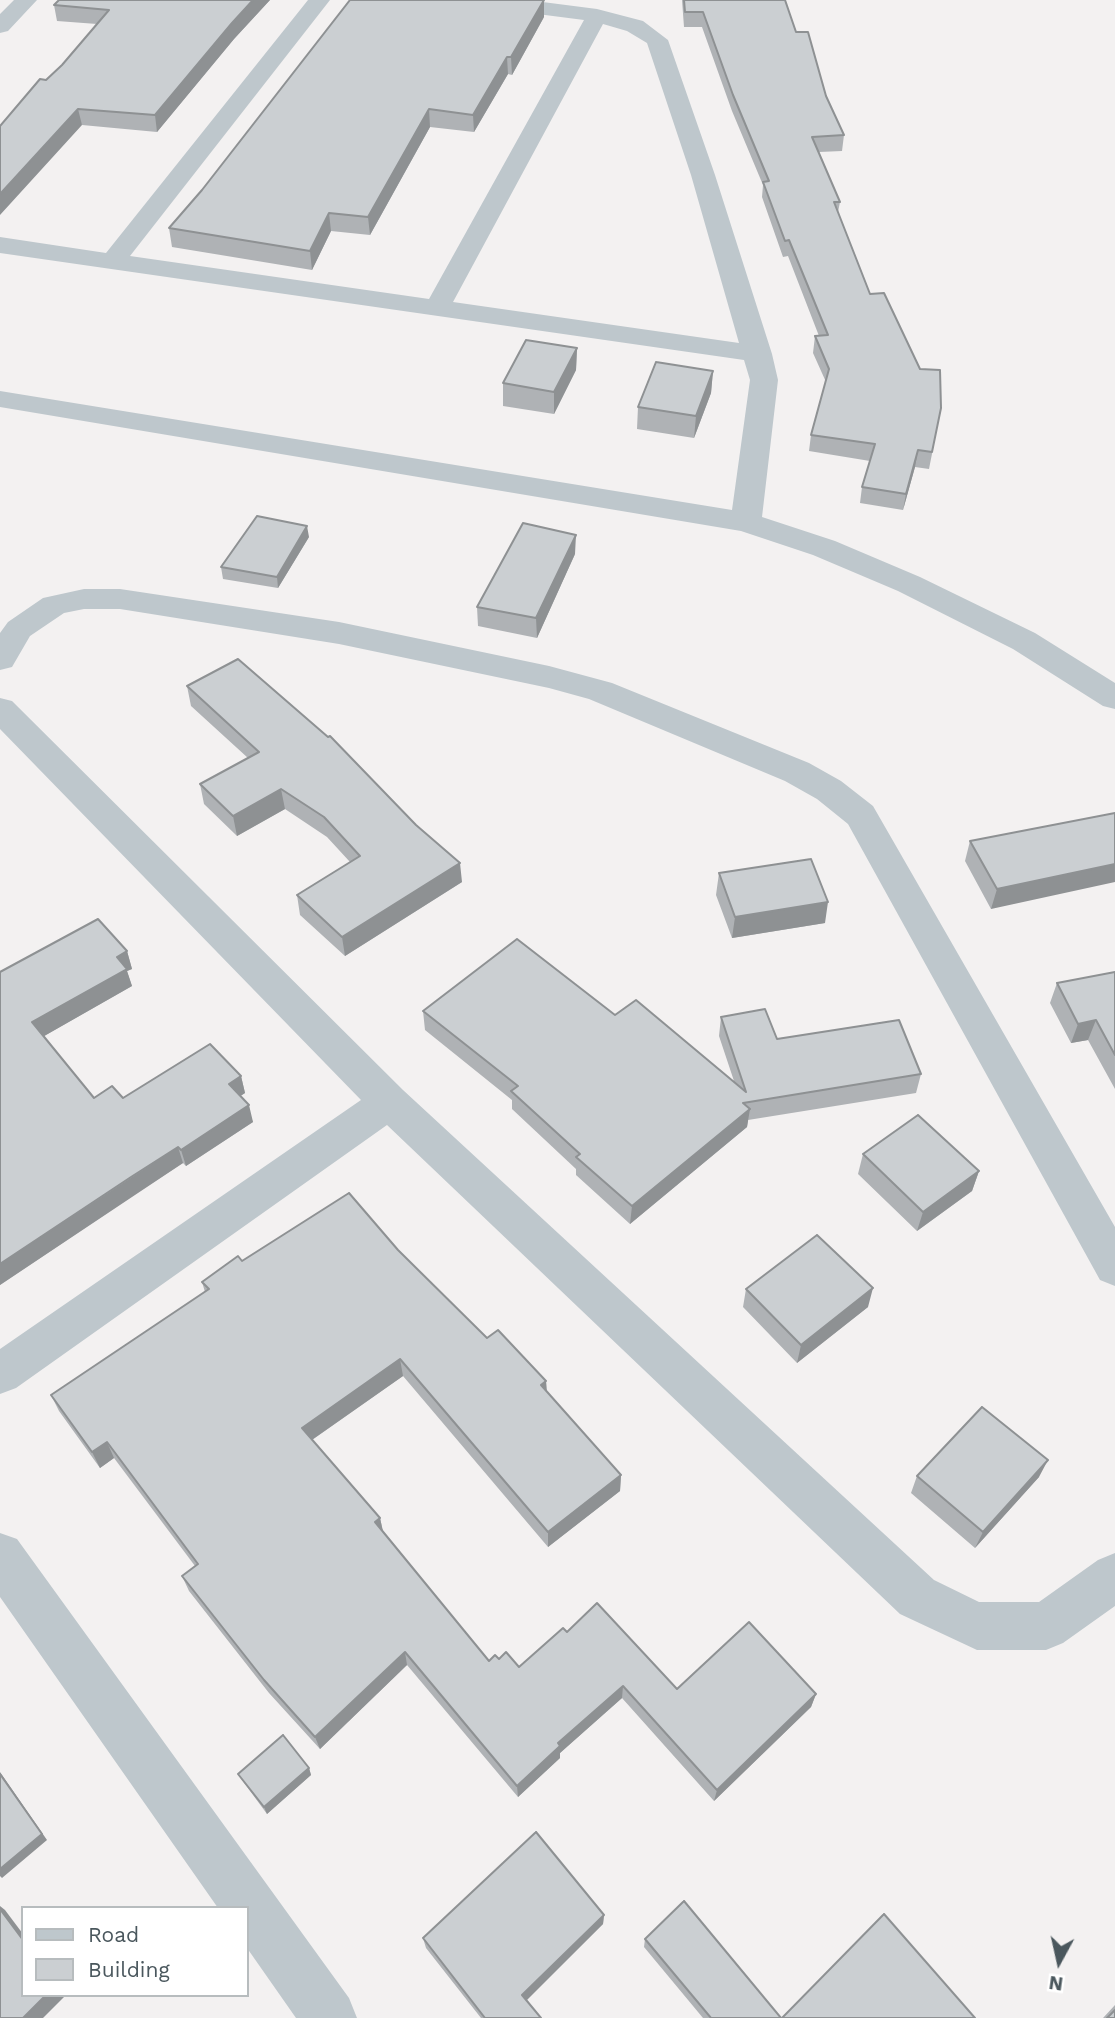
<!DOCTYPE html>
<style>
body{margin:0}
#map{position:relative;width:1115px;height:2018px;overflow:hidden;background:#f3f1f1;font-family:"Work Sans",sans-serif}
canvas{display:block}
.legend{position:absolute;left:21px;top:1906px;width:228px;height:91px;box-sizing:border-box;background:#fff;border:2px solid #b7bcbe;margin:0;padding:9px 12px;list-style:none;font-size:21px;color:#4a575d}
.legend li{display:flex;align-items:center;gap:14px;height:35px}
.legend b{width:35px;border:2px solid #b7bcbe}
.north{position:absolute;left:1024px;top:1927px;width:70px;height:70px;-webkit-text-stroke:5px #fff;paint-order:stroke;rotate:188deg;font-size:19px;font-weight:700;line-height:28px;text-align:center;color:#4a575d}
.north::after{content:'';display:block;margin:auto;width:24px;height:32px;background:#4a575d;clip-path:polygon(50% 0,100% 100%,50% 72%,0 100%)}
</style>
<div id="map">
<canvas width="1115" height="2018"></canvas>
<ul class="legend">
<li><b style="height:9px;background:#bec7cc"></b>Road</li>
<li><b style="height:19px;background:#cbcfd2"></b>Building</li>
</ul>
<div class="north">N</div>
</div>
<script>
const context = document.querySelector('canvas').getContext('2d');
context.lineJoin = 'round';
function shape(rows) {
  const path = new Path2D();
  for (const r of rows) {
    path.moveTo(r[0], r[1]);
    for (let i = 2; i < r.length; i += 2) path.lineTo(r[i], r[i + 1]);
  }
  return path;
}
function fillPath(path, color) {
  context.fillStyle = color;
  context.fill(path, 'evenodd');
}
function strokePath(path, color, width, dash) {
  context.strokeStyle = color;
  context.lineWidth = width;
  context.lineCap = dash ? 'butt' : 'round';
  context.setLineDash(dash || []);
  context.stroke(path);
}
fillPath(shape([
 [14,0,37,0,8,31,0,33,0,14,14,0],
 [308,0,330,0,130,256,429,299,584,20,475,6,467,5,464,0,527,0,597,9,643,21,668,40,715,175,772,354,778,380,762,517,835,541,920,577,1035,633,1115,683,1115,709,1103,706,1013,649,898,591,813,555,741,531,0,407,0,391,732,510,750,380,744,360,0,253,0,237,106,253,308,0],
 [603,24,627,31,647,43,691,175,739,343,453,302,603,24],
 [84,589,120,589,339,622,549,666,612,683,809,763,841,781,873,806,1115,1227,1115,1286,1100,1280,848,824,817,799,785,781,589,699,549,688,339,644,120,609,84,609,64,613,30,636,12,667,0,670,0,633,8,622,43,598,84,589],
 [0,698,12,701,403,1090,934,1580,979,1602,1039,1602,1098,1560,1115,1553,1115,1606,1063,1643,1046,1650,977,1650,900,1614,387,1125,16,1388,0,1394,0,1349,361,1100,0,729,0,698],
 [0,1533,17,1539,349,1998,357,2018,296,2018,247,1948,247,1908,218,1908,0,1597,0,1533]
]), '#bec7cc');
fillPath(shape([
 [270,0,234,39,157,132,82,125,46,80,62,65,97,24,57,21,54,5],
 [682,0,785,0,796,32,844,135,842,151,819,152,840,202,838,212,870,294,920,369,941,408,929,469,915,467,903,510,860,503,862,487,870,461,809,451,811,435,826,382,813,353,815,336,819,336,788,256,783,257,762,197,763,185,732,111,702,27,684,27],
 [544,17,512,75,508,74,474,132,430,127,370,235,331,231,312,270,172,247,169,228],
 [577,348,576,370,554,414,503,406,503,383],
 [713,371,711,393,694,438,637,429,638,407],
 [309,537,278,588,223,579,221,567],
 [575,554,537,638,478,626,477,607],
 [187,686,462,882,345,956,300,915,297,895,350,862,327,837,285,809,237,836,204,804,200,784,248,758,191,706],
 [1115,813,991,909,965,861,970,841],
 [719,873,825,923,732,938,716,895],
 [127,951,132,969,127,971,132,986,44,1036,94,1098,123,1098,241,1076,245,1093,240,1096,253,1122,186,1166,183,1163,137,1193,0,1285,0,972],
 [1115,972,1115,1089,1088,1040,1071,1043,1050,1003,1057,983],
 [423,1011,615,1015,734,1081,719,1036,721,1017,777,1039,921,1074,916,1093,748,1120,747,1127,630,1224,576,1175,576,1169,512,1109,512,1100,425,1030],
 [863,1154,979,1171,972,1191,917,1231,858,1174],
 [398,1250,487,1338,546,1381,547,1392,621,1475,620,1491,548,1547,403,1376,312,1440,380,1518,383,1531,489,1661,499,1659,519,1667,567,1632,677,1689,816,1694,811,1707,714,1801,622,1698,560,1753,560,1758,518,1797,407,1665,320,1749,269,1693,189,1591,182,1576,195,1566,114,1458,100,1468,59,1411,51,1395,205,1292,202,1282,242,1261],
 [746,1289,868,1307,797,1363,743,1307],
 [917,1476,1039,1477,975,1548,911,1493],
 [309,1768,311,1775,267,1814,242,1780,238,1774],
 [604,1915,603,1924,526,2000,541,2018,481,2018,426,1948,423,1938],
 [645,1939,781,2018,703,2018,644,1947],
 [1115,2005,1115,2018,1103,2018]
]), '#afb2b5');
fillPath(shape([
 [253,0,270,0,234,39,157,132,155,115,232,23],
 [544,0,544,17,512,75,511,57],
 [507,57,508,74,474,132,473,115],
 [78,109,82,125,0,215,0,194],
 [429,109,430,127,370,235,368,217],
 [329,213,331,231,312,270,310,251],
 [577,348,576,370,554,414,554,392],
 [713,371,711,393,694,438,696,416],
 [918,450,915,467,903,510,906,494],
 [307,526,309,537,278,588,277,577],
 [576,535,575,554,537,638,536,618],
 [281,789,285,809,237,836,233,816],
 [460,863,462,882,345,956,342,937],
 [1115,864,1115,882,991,909,997,889],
 [828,902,825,923,732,938,735,917],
 [127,951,132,969,127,971,132,986,39,1039,32,1022,117,957],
 [1096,1020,1088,1040,1071,1043,1078,1024],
 [241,1076,245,1093,233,1101,229,1084],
 [249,1105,253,1122,186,1166,181,1150],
 [750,1109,747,1127,630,1224,632,1206],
 [178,1147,183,1163,0,1285,0,1264],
 [979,1171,972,1191,917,1231,923,1212],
 [873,1288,868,1307,797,1363,801,1345],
 [400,1359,403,1376,306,1444,302,1428],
 [546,1381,547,1398,541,1385],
 [107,1442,114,1458,100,1468,92,1452],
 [1048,1460,1039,1477,975,1548,983,1532],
 [621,1475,620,1491,548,1547,548,1532],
 [380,1518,383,1532,375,1522],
 [405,1652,407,1665,320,1749,315,1737],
 [623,1686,622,1698,560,1753,560,1758,518,1797,517,1786,558,1743],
 [816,1694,811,1707,714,1801,717,1790],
 [309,1768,311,1775,267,1814,264,1807],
 [0,1772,47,1840,2,1878,0,1876],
 [0,1906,5,1910,23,1934,23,1940,0,1909],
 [604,1915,603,1924,523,2004,522,1995],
 [46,1995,66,1995,43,2018,23,2018]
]), '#8e9193');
const building = shape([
 [59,0,253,0,232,23,155,115,78,109,0,194,0,126,40,79,46,80,62,65,109,10,54,5,59,0],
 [350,0,544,0,511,57,507,57,473,115,429,109,368,217,329,213,310,251,169,228,202,190,350,0],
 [684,0,785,0,796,32,808,32,826,96,844,135,812,137,840,202,834,202,870,294,884,293,920,369,940,370,941,408,932,452,918,450,906,494,862,487,875,444,811,435,829,369,815,336,828,335,789,240,785,241,763,182,769,181,733,95,703,12,685,12,684,0],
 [526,340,577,348,554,392,503,383,526,340],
 [656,362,713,371,696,416,638,407,656,362],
 [257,516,307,526,277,577,221,567,257,516],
 [523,523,576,535,536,618,477,607,523,523],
 [238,659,328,737,330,736,416,825,460,863,342,937,297,895,360,856,324,817,281,789,233,816,200,784,259,752,187,686,238,659],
 [1115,813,1115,864,997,889,970,841,1115,813],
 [811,859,828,902,735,917,719,873,811,859],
 [98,919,127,951,117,957,127,969,32,1022,94,1098,112,1086,123,1098,210,1044,241,1076,229,1084,249,1105,181,1150,178,1147,131,1177,0,1264,0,972,98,919],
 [517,939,615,1015,636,1000,746,1092,721,1017,765,1009,777,1039,899,1020,921,1074,743,1103,750,1109,632,1206,576,1157,580,1154,511,1091,518,1086,423,1011,517,939],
 [1115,972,1115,1055,1096,1020,1078,1024,1057,983,1115,972],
 [918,1115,979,1171,923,1212,863,1154,918,1115],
 [349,1193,398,1250,487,1338,498,1330,546,1381,541,1385,621,1475,548,1532,400,1359,302,1428,380,1518,375,1522,489,1661,495,1655,499,1659,506,1652,519,1667,563,1628,567,1632,597,1603,677,1689,749,1622,816,1694,717,1790,623,1686,558,1743,560,1746,517,1786,405,1652,315,1737,264,1680,182,1576,198,1564,107,1442,92,1452,51,1395,209,1289,202,1282,238,1256,242,1261,349,1193],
 [817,1235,873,1288,801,1345,746,1289,817,1235],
 [982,1407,1048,1460,983,1532,917,1476,982,1407],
 [283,1735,309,1768,264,1807,238,1774,283,1735],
 [0,1774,42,1834,0,1869,0,1774],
 [536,1832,604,1915,522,1995,541,2018,485,2018,423,1938,536,1832],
 [684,1901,781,2018,711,2018,645,1939,684,1901],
 [0,1909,23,1940,23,1995,46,1995,23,2018,0,2018,0,1909],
 [884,1914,975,2018,782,2018,884,1914],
 [1115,2010,1115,2018,1107,2018,1115,2010]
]);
fillPath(building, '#cbcfd2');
strokePath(building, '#8e9193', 2);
</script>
